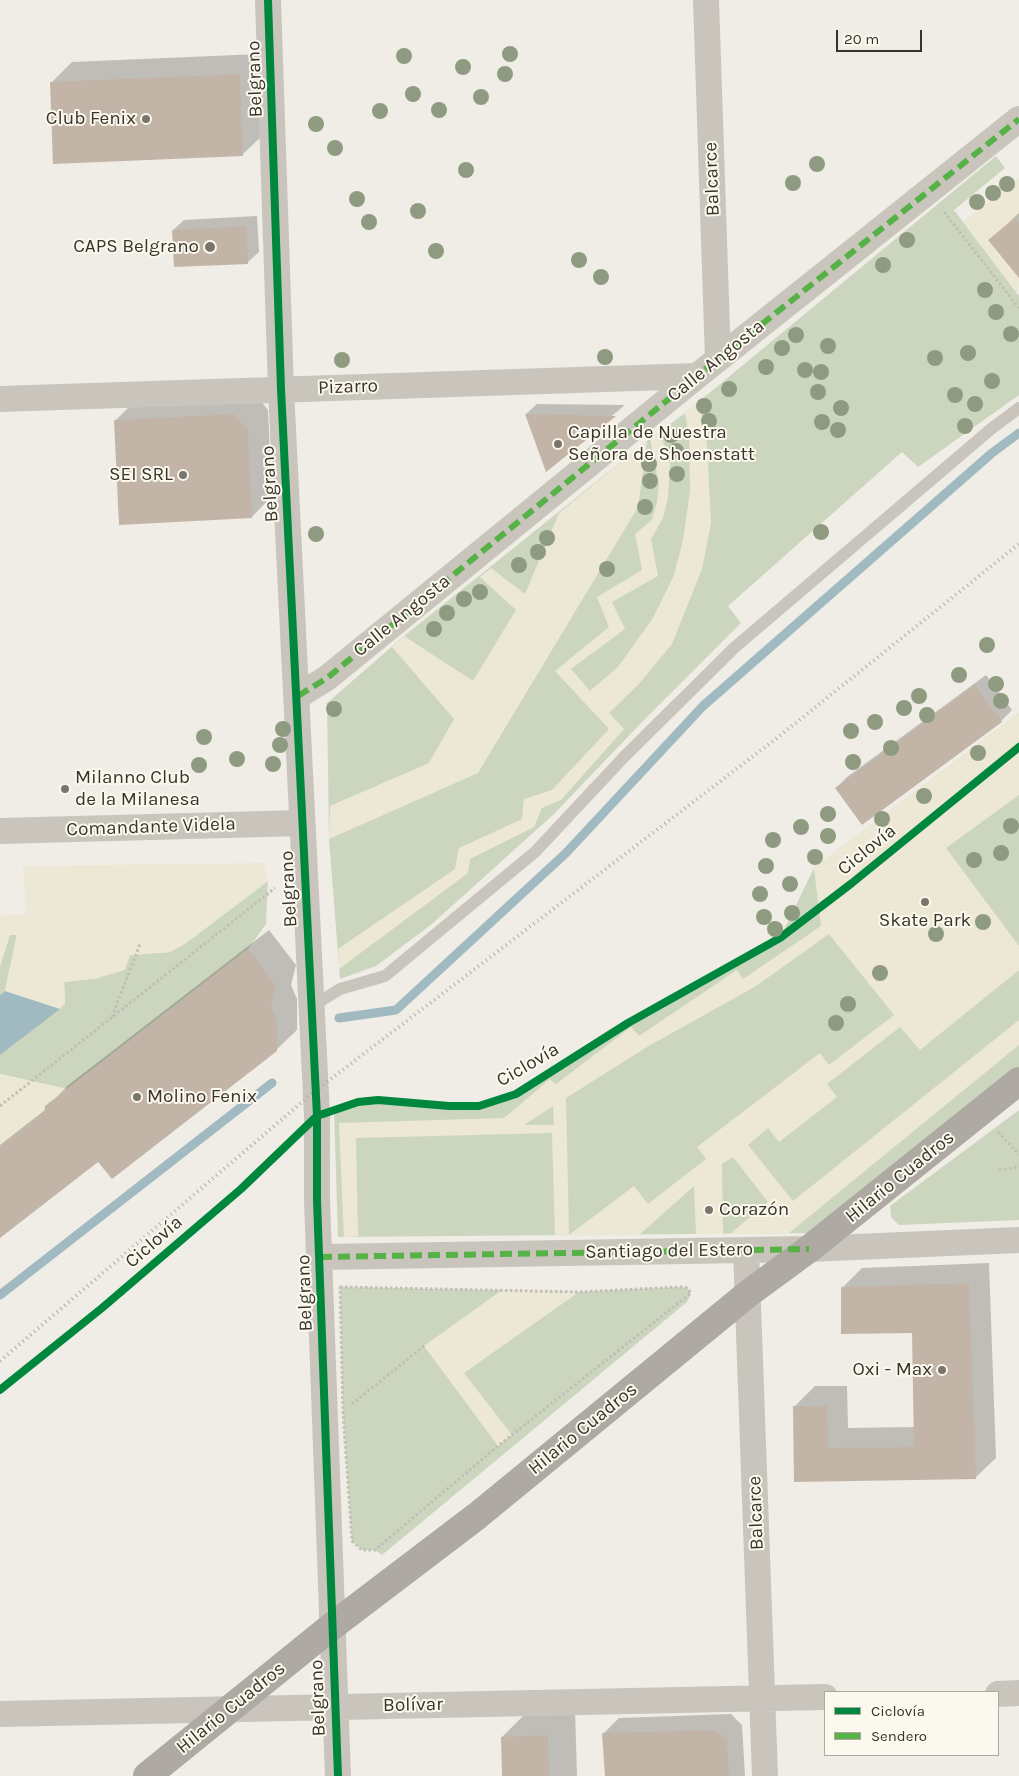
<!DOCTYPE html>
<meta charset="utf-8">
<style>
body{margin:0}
#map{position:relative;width:1019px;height:1776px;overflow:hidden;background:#efede5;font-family:Karla,sans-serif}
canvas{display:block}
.legend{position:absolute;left:824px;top:1691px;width:175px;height:65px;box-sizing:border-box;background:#fbf8ee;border:1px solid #aea9a0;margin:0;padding:6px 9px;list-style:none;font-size:15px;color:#3a332b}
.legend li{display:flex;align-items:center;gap:10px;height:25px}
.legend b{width:25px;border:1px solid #aea9a0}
.scale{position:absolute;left:836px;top:30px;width:86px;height:22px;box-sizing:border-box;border:2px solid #3a332b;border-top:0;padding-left:6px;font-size:15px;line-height:18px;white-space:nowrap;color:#3a332b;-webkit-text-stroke:4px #fbf8ee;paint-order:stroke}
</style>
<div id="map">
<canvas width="1019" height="1776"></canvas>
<ul class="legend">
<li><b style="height:6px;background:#00873e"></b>Ciclovía</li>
<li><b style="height:6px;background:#56b246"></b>Sendero</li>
</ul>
<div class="scale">20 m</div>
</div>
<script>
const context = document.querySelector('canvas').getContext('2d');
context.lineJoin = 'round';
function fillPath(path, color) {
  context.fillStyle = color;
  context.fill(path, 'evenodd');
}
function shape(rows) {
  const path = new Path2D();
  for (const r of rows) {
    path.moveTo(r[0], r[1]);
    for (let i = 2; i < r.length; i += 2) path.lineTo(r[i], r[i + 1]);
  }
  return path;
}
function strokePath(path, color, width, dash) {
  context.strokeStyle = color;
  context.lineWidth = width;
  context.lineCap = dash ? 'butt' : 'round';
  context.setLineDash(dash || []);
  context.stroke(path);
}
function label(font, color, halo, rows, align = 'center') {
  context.font = font + ' Karla,sans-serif';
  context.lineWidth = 4;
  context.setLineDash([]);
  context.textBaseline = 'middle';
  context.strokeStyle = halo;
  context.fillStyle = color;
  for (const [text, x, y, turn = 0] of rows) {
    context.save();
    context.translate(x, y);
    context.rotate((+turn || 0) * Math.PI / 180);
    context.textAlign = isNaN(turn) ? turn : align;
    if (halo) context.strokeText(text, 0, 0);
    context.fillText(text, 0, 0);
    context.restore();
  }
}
fillPath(shape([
 [996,156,1005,168,954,210,1019,295,1019,395,918,467,902,452,728,606,741,623,644,720,554,814,432,924,376,966,340,979,329,839,327,703,404,636,647,441,685,413],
 [1019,713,1019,1067,810,1233,338,1237,334,1109,378,1100,479,1106,516,1094,628,1023,780,938,814,868],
 [268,881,266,924,248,949,67,1089,0,1074,0,1055,65,1003,64,982,98,978,129,955,170,952,186,943],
 [10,934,17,934,5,991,0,995,0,966],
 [1019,1110,1019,1220,899,1225,891,1217,890,1206],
 [340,1287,579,1292,680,1287,687,1288,691,1293,687,1302,382,1555,375,1550,362,1550,352,1541,343,1412]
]), '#ccd6bf');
fillPath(shape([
 [1019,178,1019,216,989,240,1019,278,1018,295,963,222],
 [699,400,707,444,711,523,702,569,672,644,639,684,609,713,624,729,561,800,542,808,534,827,470,859,468,873,339,969,338,949,455,869,459,848,522,819,524,799,552,790,609,729,555,671,609,627,597,597,642,570,635,534,652,520,657,502,659,485,650,438,660,431,670,464,668,497,663,518,651,539,658,576,612,602,625,629,571,669,590,691,618,667,653,618,674,575,683,540,690,491,689,436,685,413],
 [647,441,638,507,478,773,329,839,330,806,429,763,454,719,392,647,404,636,473,681,516,610,480,577,491,568,525,594,559,513],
 [1019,713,1019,795,946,848,1019,946,1019,970,920,1050,900,1027,827,1084,837,1097,779,1142,768,1128,748,1145,793,1201,1019,1020,1019,1045,789,1233,730,1234,768,1202,733,1157,722,1164,723,1234,696,1234,694,1186,639,1235,555,1236,552,1133,356,1138,358,1236,344,1237,339,1123,504,1118,550,1079,556,1084,631,1027,639,1036,737,970,743,979,821,926,814,868],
 [829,934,894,1015,829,1065,820,1053,697,1147,706,1159,648,1204,634,1186,569,1235,566,1098,647,1047,756,986],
 [553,1106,554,1125,524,1125],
 [264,863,268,881,186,943,170,952,130,955,125,970,98,978,64,982,65,1003,60,1009,5,991,17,935,10,935,0,966,0,916,26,914,23,866],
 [0,1074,67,1089,46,1106,44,1114,0,1148],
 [502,1290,579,1292,464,1373,512,1435,498,1446,424,1346]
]), '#ede8d5');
fillPath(shape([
 [5,991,60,1009,0,1055,0,995]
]), '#a1b9c0');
fillPath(shape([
 [260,54,263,135,242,155,51,83,72,62],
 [1019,213,1019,276,990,240],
 [257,216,259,252,248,262,173,230,184,220],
 [255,394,268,410,272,496,252,517,115,421,136,400],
 [537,404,625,405,546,470,526,414],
 [986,675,1012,710,1001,721,862,823,836,788,847,777],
 [269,930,296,965,291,985,297,999,297,1030,276,1050,98,1160,0,1236,0,1145,45,1110,67,1086],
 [989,1263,996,1458,975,1478,795,1481,794,1407,815,1386,847,1386,848,1428,915,1427,913,1332,842,1288,862,1268],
 [575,1708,577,1776,503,1776,502,1737,530,1709],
 [731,1714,742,1725,745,1776,606,1776,603,1734,619,1718]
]), '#0003');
strokePath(shape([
 [339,1018,396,1010,566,853,703,706,992,453,1019,433],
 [0,1295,272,1083]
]), '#a1b9c0', 9);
fillPath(shape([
 [240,74,243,156,53,164,50,82],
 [1015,218,1019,223,1019,278,988,240],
 [247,226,248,264,174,267,172,230],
 [234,414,248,431,252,518,119,525,114,420],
 [525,414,616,416,546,472],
 [975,685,1002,722,862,825,835,788],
 [248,949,276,986,271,1006,277,1020,277,1051,112,1179,98,1162,0,1238,0,1148,44,1114,45,1106],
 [969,1283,976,1479,794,1482,793,1406,827,1406,828,1448,914,1447,912,1333,841,1334,841,1287],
 [715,1730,727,1741,729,1776,605,1776,602,1733],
 [548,1735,549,1776,502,1776,501,1737]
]), '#c2b5a7');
strokePath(shape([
 [944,212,1019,308],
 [112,1017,140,944],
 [0,1106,275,888],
 [998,1132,1019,1154],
 [999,1170,1019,1167],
 [340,1287,579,1292,680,1287,687,1288,691,1293,498,1446,375,1550,362,1550,352,1541,343,1412,340,1287],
 [352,1404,424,1346]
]), '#c1beb6', 3, [2.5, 2.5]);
strokePath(shape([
 [311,1007,340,989,385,976,535,852,624,757,734,648,991,429,1019,408]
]), '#c9c5bd', 12);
strokePath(shape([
 [268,0,281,389,317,1116,317,1200,338,1776],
 [706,0,718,359],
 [0,399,697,376],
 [298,696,327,678,697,376,1019,119],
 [0,831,302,823],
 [746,1250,765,1776],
 [320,1257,809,1249,1019,1240],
 [998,1694,1019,1693],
 [0,1714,825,1697]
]), '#c9c5bd', 26);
strokePath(shape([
 [147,1776,331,1627,477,1516,749,1293,809,1249,1019,1081]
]), '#aea9a2', 28);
strokePath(shape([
 [0,1361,315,1091,777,738,1019,544]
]), '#b1ada7', 4, [1, 4]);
strokePath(shape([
 [298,696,327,678,697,376,1019,119],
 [320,1257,809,1249]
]), '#56b246', 6, [12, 6]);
strokePath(shape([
 [268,0,281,389,317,1116,317,1200,338,1776],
 [0,1390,102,1308,241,1189,317,1116,358,1102,378,1100,449,1106,479,1106,516,1094,628,1023,780,938,852,883,1019,747]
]), '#00873e', 8);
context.fillStyle = '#8f9b81';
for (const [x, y] of [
 [510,54],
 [404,56],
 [463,67],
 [505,74],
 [413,94],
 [481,97],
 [439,110],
 [380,111],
 [316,124],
 [335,148],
 [817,164],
 [466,170],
 [793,183],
 [1007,184],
 [993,193],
 [357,199],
 [977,202],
 [418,211],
 [369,222],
 [907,240],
 [436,251],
 [579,260],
 [883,265],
 [601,277],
 [985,290],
 [996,312],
 [1011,334],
 [796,335],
 [828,346],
 [782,348],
 [968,353],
 [605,357],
 [935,358],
 [342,360],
 [766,367],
 [805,370],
 [821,372],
 [992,381],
 [729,389],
 [818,392],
 [955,395],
 [975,404],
 [704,406],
 [841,408],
 [709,421],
 [822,422],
 [965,426],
 [838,430],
 [671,435],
 [676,451],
 [649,464],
 [677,474],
 [650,481],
 [645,507],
 [821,532],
 [316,534],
 [547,538],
 [538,552],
 [519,565],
 [607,569],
 [480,592],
 [464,599],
 [447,613],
 [434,629],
 [987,645],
 [959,675],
 [996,684],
 [919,696],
 [1001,701],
 [904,708],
 [334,709],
 [927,715],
 [875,722],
 [283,729],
 [851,731],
 [204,737],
 [280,745],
 [891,748],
 [978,753],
 [237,759],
 [853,762],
 [273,764],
 [199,765],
 [924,796],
 [828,814],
 [882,819],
 [1011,826],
 [801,827],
 [828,836],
 [773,840],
 [1001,853],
 [815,857],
 [974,860],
 [766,866],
 [790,884],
 [760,894],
 [792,913],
 [764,917],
 [983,922],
 [775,929],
 [936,934],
 [880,973],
 [848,1004],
 [836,1023]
]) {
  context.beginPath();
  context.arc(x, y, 8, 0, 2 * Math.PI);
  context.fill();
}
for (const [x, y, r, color] of [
 [146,119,5,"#79746c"],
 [210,247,6,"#79746c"],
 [558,444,5,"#79746c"],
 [183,475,5,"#79746c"],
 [65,789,5,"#79746c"],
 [925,902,5,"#79746c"],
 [137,1097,5,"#79746c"],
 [709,1210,5,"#79746c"],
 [942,1370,5,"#79746c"]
]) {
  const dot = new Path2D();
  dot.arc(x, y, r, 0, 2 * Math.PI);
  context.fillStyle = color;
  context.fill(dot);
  strokePath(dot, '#fbf8ee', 2);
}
label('19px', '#3a332b', '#fbf8ee', [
 ["Belgrano",255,79,-92],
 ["Balcarce",712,179,-92],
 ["Calle Angosta",716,361,-39],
 ["Pizarro",348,387,-2],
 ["Belgrano",270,484,-93],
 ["Calle Angosta",402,616,-39],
 ["Comandante Videla",151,827,-2],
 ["Ciclovía",867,850,-39],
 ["Belgrano",289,889,-93],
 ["Ciclovía",528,1065,-30],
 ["Hilario Cuadros",900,1177,-39],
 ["Ciclovía",154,1242,-41],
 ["Santiago del Estero",669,1251,-1],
 ["Belgrano",305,1293,-92],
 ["Hilario Cuadros",583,1429,-39],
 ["Balcarce",756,1513,-92],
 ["Belgrano",318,1698,-92],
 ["Bolívar",413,1705,-1],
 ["Hilario Cuadros",231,1708,-39]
]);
label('19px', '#3a332b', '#fbf8ee', [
 ["Club Fenix",136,119],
 ["CAPS Belgrano",199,247],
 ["Capilla de Nuestra",568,433,"left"],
 ["Señora de Shoenstatt",568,455,"left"],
 ["SEI SRL",173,475],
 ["Milanno Club",75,778,"left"],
 ["de la Milanesa",75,800,"left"],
 ["Skate Park",925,921,"center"],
 ["Molino Fenix",147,1097,"left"],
 ["Corazón",719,1210,"left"],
 ["Oxi - Max",932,1370]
], 'right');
</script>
